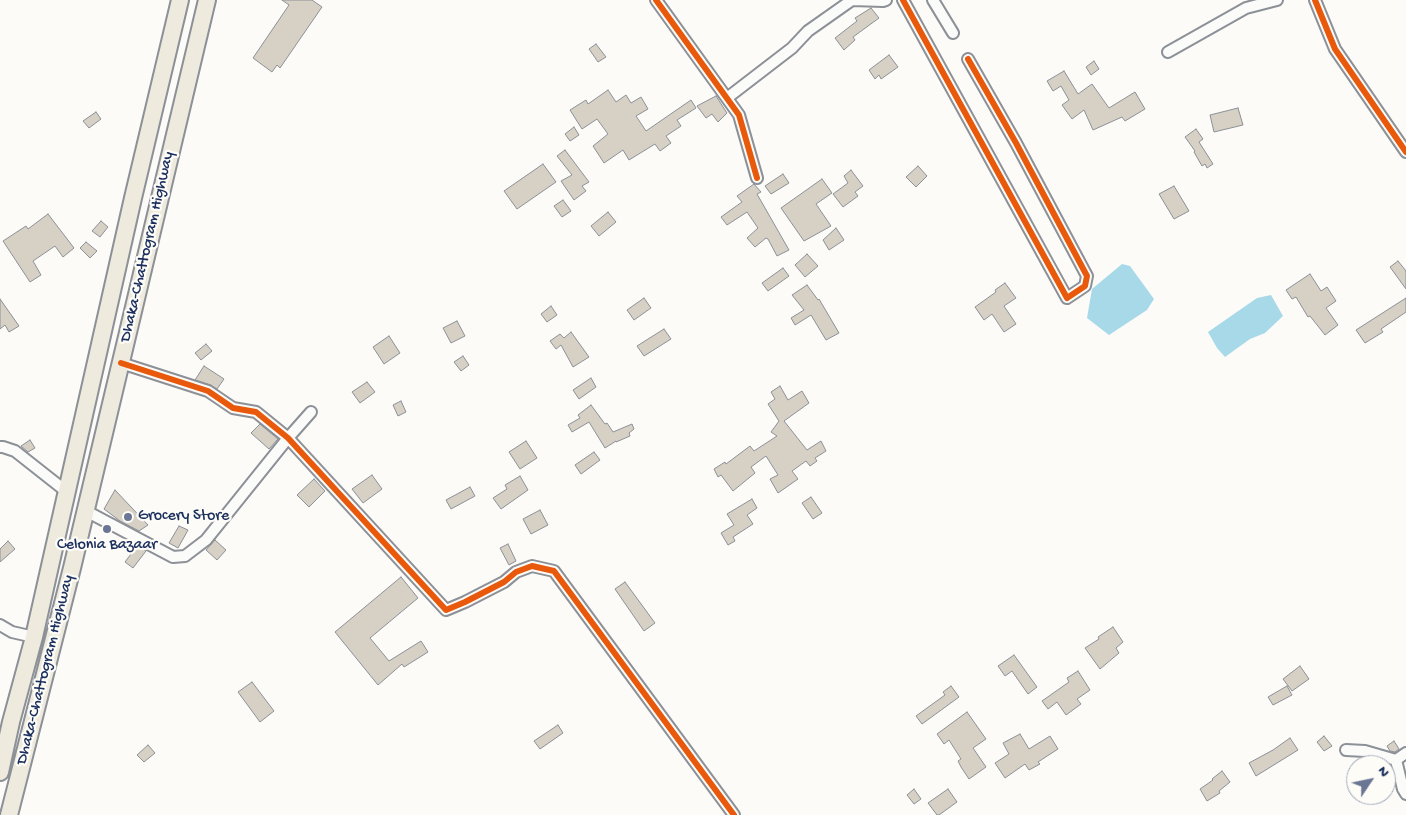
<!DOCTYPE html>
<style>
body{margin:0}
#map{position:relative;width:1406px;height:815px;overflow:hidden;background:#fcfbf8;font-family:"Gochi Hand",sans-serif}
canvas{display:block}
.north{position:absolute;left:1346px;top:755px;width:50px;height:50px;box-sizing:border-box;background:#fdfcf7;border:1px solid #a3aaba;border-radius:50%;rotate:56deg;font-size:14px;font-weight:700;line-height:20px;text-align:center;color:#1b2f5e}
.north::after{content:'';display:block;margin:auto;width:18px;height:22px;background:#6a7694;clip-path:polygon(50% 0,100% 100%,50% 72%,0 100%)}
</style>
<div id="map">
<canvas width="1406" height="815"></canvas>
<div class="north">N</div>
</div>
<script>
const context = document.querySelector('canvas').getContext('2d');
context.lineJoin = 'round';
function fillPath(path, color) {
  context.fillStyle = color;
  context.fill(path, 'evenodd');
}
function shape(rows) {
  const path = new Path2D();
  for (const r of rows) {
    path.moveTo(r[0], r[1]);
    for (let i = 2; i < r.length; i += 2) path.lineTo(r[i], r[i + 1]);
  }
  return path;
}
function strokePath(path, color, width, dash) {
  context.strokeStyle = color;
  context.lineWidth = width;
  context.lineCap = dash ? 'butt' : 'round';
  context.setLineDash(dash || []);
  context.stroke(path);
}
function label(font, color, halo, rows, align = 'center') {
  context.font = font + ' "Gochi Hand",sans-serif';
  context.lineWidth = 4.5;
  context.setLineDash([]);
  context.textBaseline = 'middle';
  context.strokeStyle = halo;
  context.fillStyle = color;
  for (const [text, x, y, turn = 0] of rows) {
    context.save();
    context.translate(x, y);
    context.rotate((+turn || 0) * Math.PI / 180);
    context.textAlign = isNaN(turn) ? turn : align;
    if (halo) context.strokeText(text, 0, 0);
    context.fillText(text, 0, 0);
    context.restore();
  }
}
fillPath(shape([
 [1122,264,1130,266,1154,299,1147,310,1109,335,1087,318,1092,289],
 [1271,295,1283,316,1265,333,1250,339,1225,357,1217,348,1208,332,1257,298]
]), '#a7d9e9');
const building = shape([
 [282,0,312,0,322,7,280,68,277,65,272,72,253,58,289,5,282,0],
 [871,8,879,18,853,37,855,40,844,50,835,38,857,21,855,18,871,8],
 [596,44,606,57,598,62,589,49,596,44],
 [889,55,898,67,881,79,879,75,875,79,869,70,889,55],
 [1094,61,1099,69,1091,75,1086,67,1094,61],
 [1064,71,1078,94,1092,84,1109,108,1135,92,1145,109,1125,121,1122,117,1093,130,1084,110,1072,119,1062,105,1069,100,1061,86,1053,91,1047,81,1064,71],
 [608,90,616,102,626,95,631,103,641,97,648,109,636,116,646,131,691,100,696,108,677,120,681,126,666,136,671,143,660,151,655,144,629,160,623,150,604,163,593,146,608,134,597,119,582,129,570,110,586,100,588,104,608,90],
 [716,96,727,113,718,122,712,114,706,118,697,106,716,96],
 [1238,108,1243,125,1214,132,1210,115,1238,108],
 [96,112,101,119,89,128,83,121,96,112],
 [574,127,579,135,570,141,565,134,574,127],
 [1196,129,1203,139,1199,142,1213,164,1207,168,1205,164,1202,166,1194,152,1195,151,1185,137,1196,129],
 [565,150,589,182,582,186,586,191,574,200,561,181,572,175,557,156,565,150],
 [543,164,556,182,517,209,504,191,543,164],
 [918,166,927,176,916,187,906,177,918,166],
 [851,170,863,186,855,192,858,196,843,207,833,194,848,183,844,176,851,170],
 [783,174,789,183,771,194,765,186,783,174],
 [822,179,832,193,816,204,831,226,804,241,781,208,822,179],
 [754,184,761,192,757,194,789,250,777,256,768,239,766,238,755,247,747,238,758,228,747,212,727,225,721,217,742,202,737,196,754,184],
 [1174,186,1189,211,1174,219,1159,194,1174,186],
 [563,200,571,211,562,217,554,206,563,200],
 [608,212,616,222,599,236,591,226,608,212],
 [48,214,74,248,63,257,55,246,33,261,41,275,30,282,3,241,26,226,28,229,48,214],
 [101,221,108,227,100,237,92,231,101,221],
 [836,228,844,240,829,250,823,240,836,228],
 [86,242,97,251,90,258,80,248,86,242],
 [807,254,818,266,805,277,795,265,807,254],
 [1398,261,1406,271,1406,289,1390,267,1398,261],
 [783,268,789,276,768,291,762,283,783,268],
 [1310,274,1321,291,1327,287,1336,301,1326,308,1338,325,1325,335,1310,316,1308,317,1296,297,1292,299,1286,290,1310,274],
 [1005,283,1016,298,1004,306,1016,324,1004,332,992,314,984,320,975,307,996,292,995,290,1005,283],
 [807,285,818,300,819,299,839,333,826,340,811,315,795,325,791,318,804,310,792,295,807,285],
 [644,298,651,308,634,320,627,310,644,298],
 [1406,298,1406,312,1381,329,1383,332,1365,343,1356,330,1406,298],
 [0,299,19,326,9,332,5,325,0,329,0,299],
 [551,306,557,315,547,322,541,314,551,306],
 [457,321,465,336,451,343,443,328,457,321],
 [664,329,671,339,644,356,637,346,664,329],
 [571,332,589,357,573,367,561,345,556,349,550,341,560,334,564,338,571,332],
 [389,336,400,353,384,364,373,347,389,336],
 [206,344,212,351,201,360,195,353,206,344],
 [463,356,469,365,461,371,454,362,463,356],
 [204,366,224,379,217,389,210,385,195,380,204,366],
 [591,378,596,387,579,399,573,390,591,378],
 [367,382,375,392,360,403,352,392,367,382],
 [780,386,788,400,802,391,809,403,784,421,807,450,821,441,826,451,815,458,817,461,810,466,806,461,792,471,798,479,778,493,770,479,778,475,766,456,751,467,755,473,733,491,721,475,718,477,714,469,725,462,726,464,750,446,754,451,777,436,771,432,779,421,768,404,775,399,771,392,780,386],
 [401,401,406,412,398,416,393,405,401,401],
 [591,405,605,424,607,423,613,432,632,424,634,429,629,433,630,436,616,442,616,441,605,448,589,422,572,432,568,425,580,418,578,415,591,405],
 [260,424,278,439,269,449,251,433,260,424],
 [30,440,35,448,28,452,21,446,30,440],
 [526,441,537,458,520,469,509,452,526,441],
 [594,452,600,460,581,474,575,465,594,452],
 [372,475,382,489,363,503,352,489,372,475],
 [520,476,528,490,501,509,493,498,507,489,505,485,520,476],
 [314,479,325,491,309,507,297,495,314,479],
 [470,487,475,496,451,509,446,500,470,487],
 [115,490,148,525,139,531,120,521,104,509,115,490],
 [811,497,822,513,813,519,802,503,811,497],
 [752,499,757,508,747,515,753,524,733,537,735,541,728,545,721,533,734,525,727,514,752,499],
 [540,510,548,525,531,534,523,519,540,510],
 [179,526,188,530,178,548,169,543,179,526],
 [215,540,226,550,217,560,206,550,215,540],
 [8,541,15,549,0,562,0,549,8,541],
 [508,544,516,561,509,565,500,548,508,544],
 [137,546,146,551,133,568,125,562,137,546],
 [401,577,418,598,370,638,389,661,421,641,428,652,404,667,402,664,378,685,335,632,401,577],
 [625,582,655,623,644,631,615,589,625,582],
 [1113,627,1123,642,1116,648,1119,653,1100,669,1085,648,1099,639,1098,637,1113,627],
 [1014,655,1037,687,1028,694,1012,671,1005,676,998,666,1014,655],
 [1300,666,1309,679,1292,691,1283,679,1300,666],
 [1078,671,1090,690,1077,699,1081,704,1066,715,1057,702,1048,709,1042,701,1069,682,1067,678,1078,671],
 [252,682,274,711,260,722,238,692,252,682],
 [951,686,959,697,922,724,916,716,945,695,943,692,951,686],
 [1287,686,1292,695,1273,705,1268,697,1287,686],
 [967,712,986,739,973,748,986,767,969,779,961,767,958,761,961,759,949,740,944,744,937,734,967,712],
 [558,725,563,733,540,749,534,741,558,725],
 [1020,734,1029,749,1050,736,1058,749,1038,762,1040,764,1029,770,1025,764,1005,778,995,763,1009,754,1003,743,1020,734],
 [1324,736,1332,746,1324,751,1317,742,1324,736],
 [1290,738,1298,750,1256,776,1249,763,1273,750,1290,738],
 [1394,741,1399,749,1395,752,1390,751,1387,746,1394,741],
 [148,745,155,753,144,762,137,755,148,745],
 [1222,771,1230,782,1219,791,1220,793,1207,801,1200,789,1213,780,1212,779,1222,771],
 [914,789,921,799,914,804,907,795,914,789],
 [948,789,957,802,939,815,937,815,928,803,948,789]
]);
fillPath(building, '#d6d0c5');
strokePath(building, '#8c9097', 1);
const minor = shape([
 [656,0,739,115,757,178],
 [903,0,1067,298,1085,286,1087,276,1016,143,968,59],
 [933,0,953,33],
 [1315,0,1335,49,1406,152],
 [1168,52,1246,8,1277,0],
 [727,98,792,48,808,31,852,0,883,1,886,0],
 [121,363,208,391,233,408,256,412,288,438,446,610,465,602,504,582,516,572,532,566,554,571,734,815],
 [0,447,3,447,15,451,67,492],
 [86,511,173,557,185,556,206,540,288,438,311,412],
 [0,625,12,632,34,637],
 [1346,750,1365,751,1396,760,1406,753],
 [1396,760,1403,789,1406,794]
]);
const trunk = shape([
 [0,772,11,722,34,637,133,198,180,0],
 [9,815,72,568,207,0]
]);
strokePath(minor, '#8c9097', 14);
strokePath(trunk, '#8c9097', 20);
strokePath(minor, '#fbfbf9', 10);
strokePath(trunk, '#eeeade', 16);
strokePath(shape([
 [656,0,739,115,757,178],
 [903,0,1067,298,1085,286,1087,276,1016,143,968,59],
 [1315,0,1335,49,1406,152],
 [121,363,208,391,233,408,256,412,288,438,446,610,465,602,504,582,516,572,532,566,554,571,734,815]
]), '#e8590c', 6);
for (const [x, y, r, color] of [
 [128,517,5,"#6a7694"],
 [107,529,5,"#6a7694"]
]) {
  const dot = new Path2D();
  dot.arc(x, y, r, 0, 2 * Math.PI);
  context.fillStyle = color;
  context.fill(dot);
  strokePath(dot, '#fdfcf7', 2);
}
label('16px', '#1b2f5e', '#fdfcf7', [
 ["Dhaka-Chattogram Highway",148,247,-77],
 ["Dhaka-Chattogram Highway",46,670,-76]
]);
label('16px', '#1b2f5e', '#fdfcf7', [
 ["Grocery Store",138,517],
 ["Celonia Bazaar",107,546,"center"]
], 'left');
</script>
